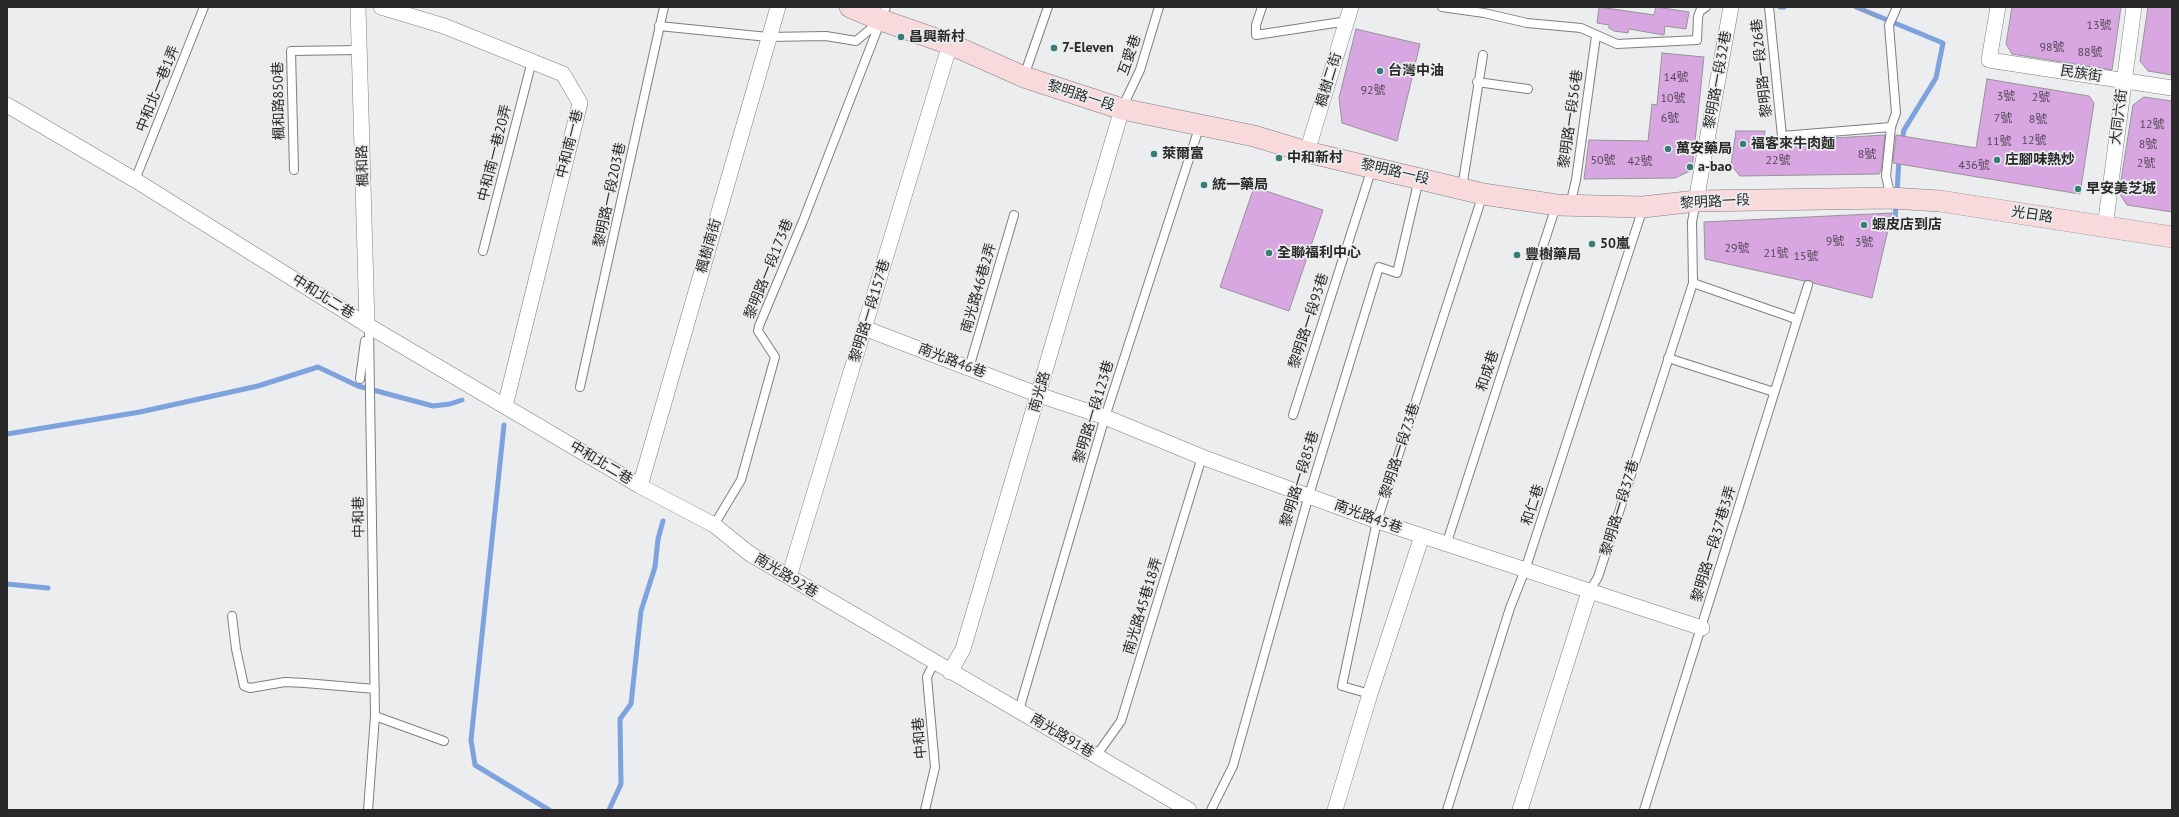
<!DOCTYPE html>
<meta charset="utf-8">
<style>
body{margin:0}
#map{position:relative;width:2179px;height:817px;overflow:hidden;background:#ebedef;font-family:"PT Sans",sans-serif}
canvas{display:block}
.frame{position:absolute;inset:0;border:8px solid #29292a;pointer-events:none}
</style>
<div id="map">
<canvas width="2179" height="817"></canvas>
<div class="frame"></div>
</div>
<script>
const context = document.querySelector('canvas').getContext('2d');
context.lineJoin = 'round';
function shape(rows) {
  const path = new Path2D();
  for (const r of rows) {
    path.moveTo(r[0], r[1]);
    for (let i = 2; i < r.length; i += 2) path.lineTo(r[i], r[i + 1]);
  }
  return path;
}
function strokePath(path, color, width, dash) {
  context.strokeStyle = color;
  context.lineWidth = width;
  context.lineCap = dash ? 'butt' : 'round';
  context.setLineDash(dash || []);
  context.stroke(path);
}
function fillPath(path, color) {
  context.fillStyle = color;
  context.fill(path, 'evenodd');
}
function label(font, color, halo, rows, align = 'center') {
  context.font = font + ' "PT Sans","Noto Sans TC",sans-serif';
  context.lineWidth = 3.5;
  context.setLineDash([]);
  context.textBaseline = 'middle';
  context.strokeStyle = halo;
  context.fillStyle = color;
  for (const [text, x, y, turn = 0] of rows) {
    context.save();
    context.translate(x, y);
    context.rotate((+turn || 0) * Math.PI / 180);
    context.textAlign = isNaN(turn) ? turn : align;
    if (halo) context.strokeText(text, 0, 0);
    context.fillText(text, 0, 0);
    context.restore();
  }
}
strokePath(shape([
 [1780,7,1784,7],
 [1856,7,1943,43,1936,78,1904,130,1902,142],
 [1897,193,1899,158],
 [1895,223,1896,203],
 [504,425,471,740,475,765,549,810],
 [7,434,140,412,258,386,318,367,358,386,433,406,450,404,462,400],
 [7,584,48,588],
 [609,810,621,784,620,719,631,704,641,611,655,567,658,539,663,521]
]), '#7ea2de', 5);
const building = shape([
 [1599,7,1654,15,1656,7,1689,12,1686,29,1665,26,1664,35,1629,29,1628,33,1614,31,1609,28,1609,25,1597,23,1599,7],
 [2012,7,2121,7,2112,70,2012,54,2006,44,2012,7],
 [2148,7,2172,7,2172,75,2148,71,2140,61,2148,7],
 [1356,29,1420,44,1397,141,1342,123,1339,98,1356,29],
 [1662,53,1704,57,1692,170,1675,178,1584,179,1589,140,1648,141,1652,104,1657,105,1662,53],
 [1987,79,2089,96,2094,103,2080,194,1893,163,1896,135,1976,148,1987,79],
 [2144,97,2172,101,2172,212,2127,205,2119,193,2133,105,2144,97],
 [1736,131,1765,131,1764,139,1777,138,1782,141,1885,135,1881,171,1879,174,1740,176,1731,165,1736,131],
 [1254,187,1323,210,1289,311,1220,287,1254,187],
 [1892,213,1872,298,1813,283,1809,280,1804,281,1705,259,1704,222,1892,213]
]);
fillPath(building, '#d8a6e0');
strokePath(building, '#969496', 1);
const service = shape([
 [1262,7,1256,25,1256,35,1348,21],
 [1442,7,1484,13,1527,23,1581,28,1617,44,1697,40,1698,17,1700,11,1706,7],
 [1769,7,1782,136,1891,127],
 [659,26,768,37,826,36,856,41,880,21],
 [1024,76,1048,7],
 [1477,82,1528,89],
 [1122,108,1140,70,1159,7],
 [294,170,291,51,359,50],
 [135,180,204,7],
 [1462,188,1483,55],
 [1891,198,1886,176,1891,127,1896,113,1889,25,1897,7],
 [1570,205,1576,180,1596,36],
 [483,251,532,61],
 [1693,283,1796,319],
 [1668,358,1774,392],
 [969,368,1014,215],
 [360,379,365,341],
 [580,387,664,7],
 [1293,415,1372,168],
 [714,525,741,480,775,357,758,331,759,326,803,221,886,7],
 [1446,545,1556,206],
 [1589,592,1598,577,1693,283,1692,222,1696,201],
 [232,616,236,649,244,686,250,688,285,682,305,683,375,689],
 [1370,694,1342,686,1377,521,1483,194],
 [1019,710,1105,417,1200,125],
 [375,716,444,741],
 [1096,756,1121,721,1202,457],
 [368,810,375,716,369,329],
 [925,810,935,767,927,677,934,663],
 [1211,810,1233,766,1309,495,1379,267,1397,273,1419,179],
 [1447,810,1510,608,1525,570,1643,208],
 [1644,810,1808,285]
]);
const minor = shape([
 [358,7,367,325],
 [381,7,444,26,563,74,580,103,505,406],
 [1998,7,1989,60,2172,88],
 [7,105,135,180,367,325,640,486,714,525,750,554,1189,810],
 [1307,152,1351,7],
 [1696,201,1731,7],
 [2105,227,2134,7],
 [864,328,1039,395,1105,417,1202,457,1377,521,1702,628],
 [640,486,778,7],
 [789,577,950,44],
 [950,672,963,649,1122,109],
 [1335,810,1370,694,1422,536],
 [1520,810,1589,592]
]);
const secondary = shape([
 [850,7,881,20,950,44,1024,77,1122,109,1254,136,1307,152,1483,194,1557,205,1643,207,1696,201,1891,198,1940,201,2172,237]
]);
strokePath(service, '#7d7f80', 10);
strokePath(minor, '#7d7f80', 16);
strokePath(secondary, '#7d7f80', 22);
strokePath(shape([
 [1860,7,1878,18]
]), '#97989a', 2.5, [2, 2]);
strokePath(service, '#fff', 8);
strokePath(minor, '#fff', 15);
strokePath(secondary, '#f9dadc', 21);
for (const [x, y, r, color] of [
 [901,37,4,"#367d76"],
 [1054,48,4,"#367d76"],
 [1380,71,4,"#367d76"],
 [1743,144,4,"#367d76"],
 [1668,149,4,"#367d76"],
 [1154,154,4,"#367d76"],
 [1279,158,4,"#367d76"],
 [1997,160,4,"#367d76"],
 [1690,167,4,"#367d76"],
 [1204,185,4,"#367d76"],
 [2078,189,4,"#367d76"],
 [1864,225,4,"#367d76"],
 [1592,244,4,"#367d76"],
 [1269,253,4,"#367d76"],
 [1517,255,4,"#367d76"]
]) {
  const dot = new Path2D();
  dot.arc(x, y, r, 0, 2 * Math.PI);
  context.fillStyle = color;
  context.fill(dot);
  strokePath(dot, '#ebedef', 1.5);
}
label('12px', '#554858', null, [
 ["13號",2099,26],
 ["98號",2052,48],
 ["88號",2090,53],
 ["14號",1676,78],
 ["92號",1373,91],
 ["3號",2006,97],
 ["2號",2041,98],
 ["10號",1673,99],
 ["6號",1670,119],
 ["7號",2003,119],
 ["8號",2038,120],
 ["12號",2152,125],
 ["12號",2034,141],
 ["11號",1999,142],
 ["8號",2148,145],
 ["8號",1867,155],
 ["50號",1603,161],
 ["22號",1778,161],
 ["42號",1640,162],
 ["2號",2146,164],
 ["436號",1974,166],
 ["9號",1835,242],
 ["3號",1864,243],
 ["29號",1737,249],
 ["21號",1776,254],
 ["15號",1806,257]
]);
label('bold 14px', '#29292a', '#ebedef', [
 ["昌興新村",909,37],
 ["7-Eleven",1062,48],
 ["台灣中油",1388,71],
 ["福客來牛肉麵",1751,144],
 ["萬安藥局",1676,149],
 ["萊爾富",1162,154],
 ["中和新村",1287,158],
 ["庄腳味熱炒",2005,160],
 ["a-bao",1698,167],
 ["統一藥局",1212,185],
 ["早安美芝城",2086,189],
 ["蝦皮店到店",1872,225],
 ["50嵐",1600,244],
 ["全聯福利中心",1277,253],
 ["豐樹藥局",1525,255]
], 'left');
label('14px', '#29292a', '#ebedef', [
 ["互愛巷",1130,55,-71],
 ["黎明路一段26巷",1762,68,-96],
 ["民族街",2081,74,9],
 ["楓樹二街",1329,80,-73],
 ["黎明路一段32巷",1718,80,-80],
 ["中和北一巷1弄",158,89,-68],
 ["黎明路一段",1081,96,18],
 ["楓和路850巷",279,101,-91],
 ["大同六街",2119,117,-83],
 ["黎明路一段56巷",1571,119,-82],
 ["中和南一巷",570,144,-76],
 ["中和南一巷20弄",495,153,-76],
 ["楓和路",363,166,-92],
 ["黎明路一段",1395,172,13],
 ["黎明路一段203巷",610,195,-78],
 ["黎明路一段",1715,202,-3],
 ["光日路",2032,215,9],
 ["楓樹南街",709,246,-74],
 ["黎明路一段173巷",769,269,-68],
 ["南光路46巷2弄",979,288,-74],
 ["中和北二巷",323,297,32],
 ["黎明路一段157巷",870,311,-73],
 ["黎明路一段93巷",1309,321,-72],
 ["南光路46巷",952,361,21],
 ["和成巷",1488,371,-72],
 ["南光路",1040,392,-74],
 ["黎明路一段123巷",1094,412,-73],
 ["黎明路一段73巷",1400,451,-72],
 ["中和北二巷",601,463,31],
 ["黎明路一段85巷",1300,479,-73],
 ["和仁巷",1533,505,-72],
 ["黎明路一段37巷",1620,508,-73],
 ["中和巷",359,517,-91],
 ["南光路45巷",1368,517,20],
 ["黎明路一段37巷3弄",1714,544,-73],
 ["南光路92巷",786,576,31],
 ["南光路45巷18弄",1143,606,-73],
 ["南光路91巷",1062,736,31],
 ["中和巷",920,738,-95]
]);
</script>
